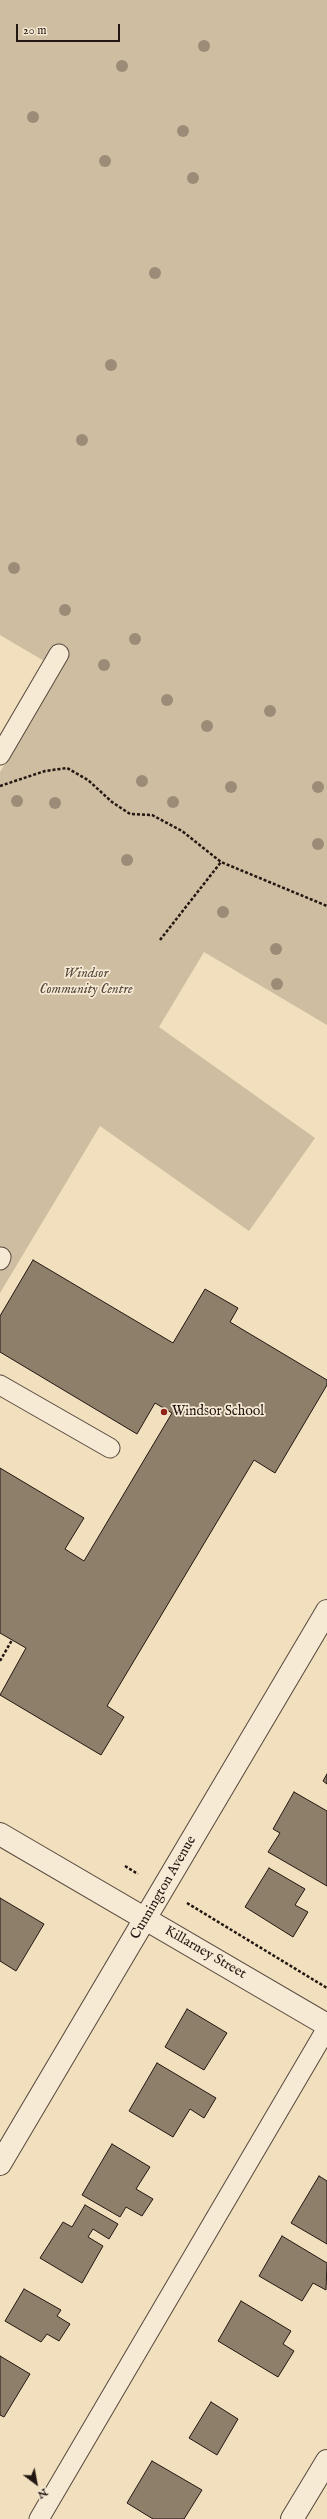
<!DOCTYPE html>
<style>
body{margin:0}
#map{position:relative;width:327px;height:2519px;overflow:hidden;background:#f1dfbd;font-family:"IM FELL English",serif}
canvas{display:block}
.north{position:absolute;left:16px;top:2463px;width:40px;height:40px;-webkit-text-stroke:3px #f6ead4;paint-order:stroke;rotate:148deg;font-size:11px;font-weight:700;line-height:16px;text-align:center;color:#221712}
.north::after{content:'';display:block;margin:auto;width:14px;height:18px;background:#221712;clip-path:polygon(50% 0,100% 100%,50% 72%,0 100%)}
.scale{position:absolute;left:16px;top:24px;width:104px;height:18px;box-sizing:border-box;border:2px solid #221712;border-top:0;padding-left:5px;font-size:12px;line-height:14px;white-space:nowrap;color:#221712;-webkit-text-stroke:3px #f6ead4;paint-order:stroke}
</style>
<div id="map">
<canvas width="327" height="2519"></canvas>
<div class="north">N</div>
<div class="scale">20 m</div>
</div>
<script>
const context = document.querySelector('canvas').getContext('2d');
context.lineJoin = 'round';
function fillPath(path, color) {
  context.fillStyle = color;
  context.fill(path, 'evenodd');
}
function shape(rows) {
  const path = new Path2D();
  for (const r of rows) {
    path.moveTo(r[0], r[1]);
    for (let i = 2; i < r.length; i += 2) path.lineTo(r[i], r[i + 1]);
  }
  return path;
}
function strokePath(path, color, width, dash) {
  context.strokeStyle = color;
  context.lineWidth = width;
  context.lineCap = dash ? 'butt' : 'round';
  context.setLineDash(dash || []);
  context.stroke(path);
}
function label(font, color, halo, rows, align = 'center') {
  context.font = font + ' "IM FELL English",serif';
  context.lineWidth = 3.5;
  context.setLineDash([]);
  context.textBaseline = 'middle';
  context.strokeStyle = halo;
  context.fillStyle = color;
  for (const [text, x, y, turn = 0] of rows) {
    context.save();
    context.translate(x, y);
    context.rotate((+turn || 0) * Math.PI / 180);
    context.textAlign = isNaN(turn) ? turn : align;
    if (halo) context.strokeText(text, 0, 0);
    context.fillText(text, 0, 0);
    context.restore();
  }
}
fillPath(shape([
 [0,0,327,0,327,1025,204,952,159,1027,315,1138,249,1231,100,1126,0,1293,0,772,61,671,0,635]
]), '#cebda0');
const building = shape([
 [33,1260,173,1343,205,1289,238,1308,230,1322,327,1380,327,1385,275,1473,254,1460,107,1706,124,1717,101,1755,0,1695,26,1648,0,1633,0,1468,84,1518,65,1549,84,1561,172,1413,155,1403,137,1434,0,1352,0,1316,33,1260],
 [327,1774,327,1784,323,1781,327,1774],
 [294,1792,327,1811,327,1886,268,1852,280,1833,273,1829,294,1792],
 [269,1868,305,1889,295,1905,308,1912,293,1937,245,1907,269,1868],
 [0,1898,44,1924,16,1971,0,1961,0,1898],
 [187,2009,227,2033,204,2070,165,2047,187,2009],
 [157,2063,216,2098,204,2118,190,2109,173,2137,129,2111,157,2063],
 [112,2144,150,2167,136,2189,153,2199,142,2216,126,2207,120,2217,82,2195,112,2144],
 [319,2176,327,2181,327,2244,291,2223,319,2176],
 [85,2205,118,2224,109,2239,93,2229,88,2237,103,2246,82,2283,40,2258,63,2222,72,2227,85,2205],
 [282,2236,327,2263,326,2290,313,2283,302,2301,259,2276,282,2236],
 [24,2289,61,2310,57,2316,70,2324,59,2341,47,2334,41,2342,5,2321,24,2289],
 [241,2301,291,2331,283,2344,294,2351,278,2377,218,2341,241,2301],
 [0,2356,30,2374,4,2417,0,2415,0,2356],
 [211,2402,238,2419,217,2455,189,2438,211,2402],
 [152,2461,202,2490,184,2519,153,2519,127,2503,152,2461]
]);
fillPath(building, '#8e7f6b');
strokePath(building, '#221712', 1);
const service = shape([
 [0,755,59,654],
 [0,1260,1,1257],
 [0,1385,110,1448],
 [39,2519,327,2028]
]);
const minor = shape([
 [0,1834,327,2025],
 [0,2164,327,1611],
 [292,2519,327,2461]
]);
strokePath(service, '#56493d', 21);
strokePath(minor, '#56493d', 24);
strokePath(shape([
 [0,786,45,771,67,768,88,780,112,802,130,814,152,815,182,831,221,862,327,906],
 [160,940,221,862],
 [0,1661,12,1640],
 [125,1866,138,1874],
 [187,1903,327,1988]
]), '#221712', 2.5, [3, 2]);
strokePath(service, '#f6ead4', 19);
strokePath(minor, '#f6ead4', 22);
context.fillStyle = '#9c8c77';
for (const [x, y] of [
 [204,46],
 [122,66],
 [33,117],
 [183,131],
 [105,161],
 [193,178],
 [155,273],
 [111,365],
 [82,440],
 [14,568],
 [65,610],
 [135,639],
 [104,665],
 [167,700],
 [270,711],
 [207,726],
 [142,781],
 [231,787],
 [318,787],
 [17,801],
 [173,802],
 [55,803],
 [318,844],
 [127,860],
 [223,912],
 [276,949],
 [277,984]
]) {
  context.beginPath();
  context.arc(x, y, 6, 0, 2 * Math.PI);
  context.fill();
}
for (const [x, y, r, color] of [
 [164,1412,4,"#8f2418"]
]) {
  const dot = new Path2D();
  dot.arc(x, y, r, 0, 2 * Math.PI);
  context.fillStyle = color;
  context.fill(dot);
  strokePath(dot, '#f6ead4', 1.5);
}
label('italic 14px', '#56493d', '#f6ead4', [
 ["Windsor",86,974],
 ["Community Centre",86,990]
]);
label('14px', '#221712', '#f6ead4', [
 ["Windsor School",172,1412]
], 'left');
label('14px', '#221712', '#f6ead4', [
 ["Cunnington Avenue",164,1888,-60],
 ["Killarney Street",205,1953,30]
]);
</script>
